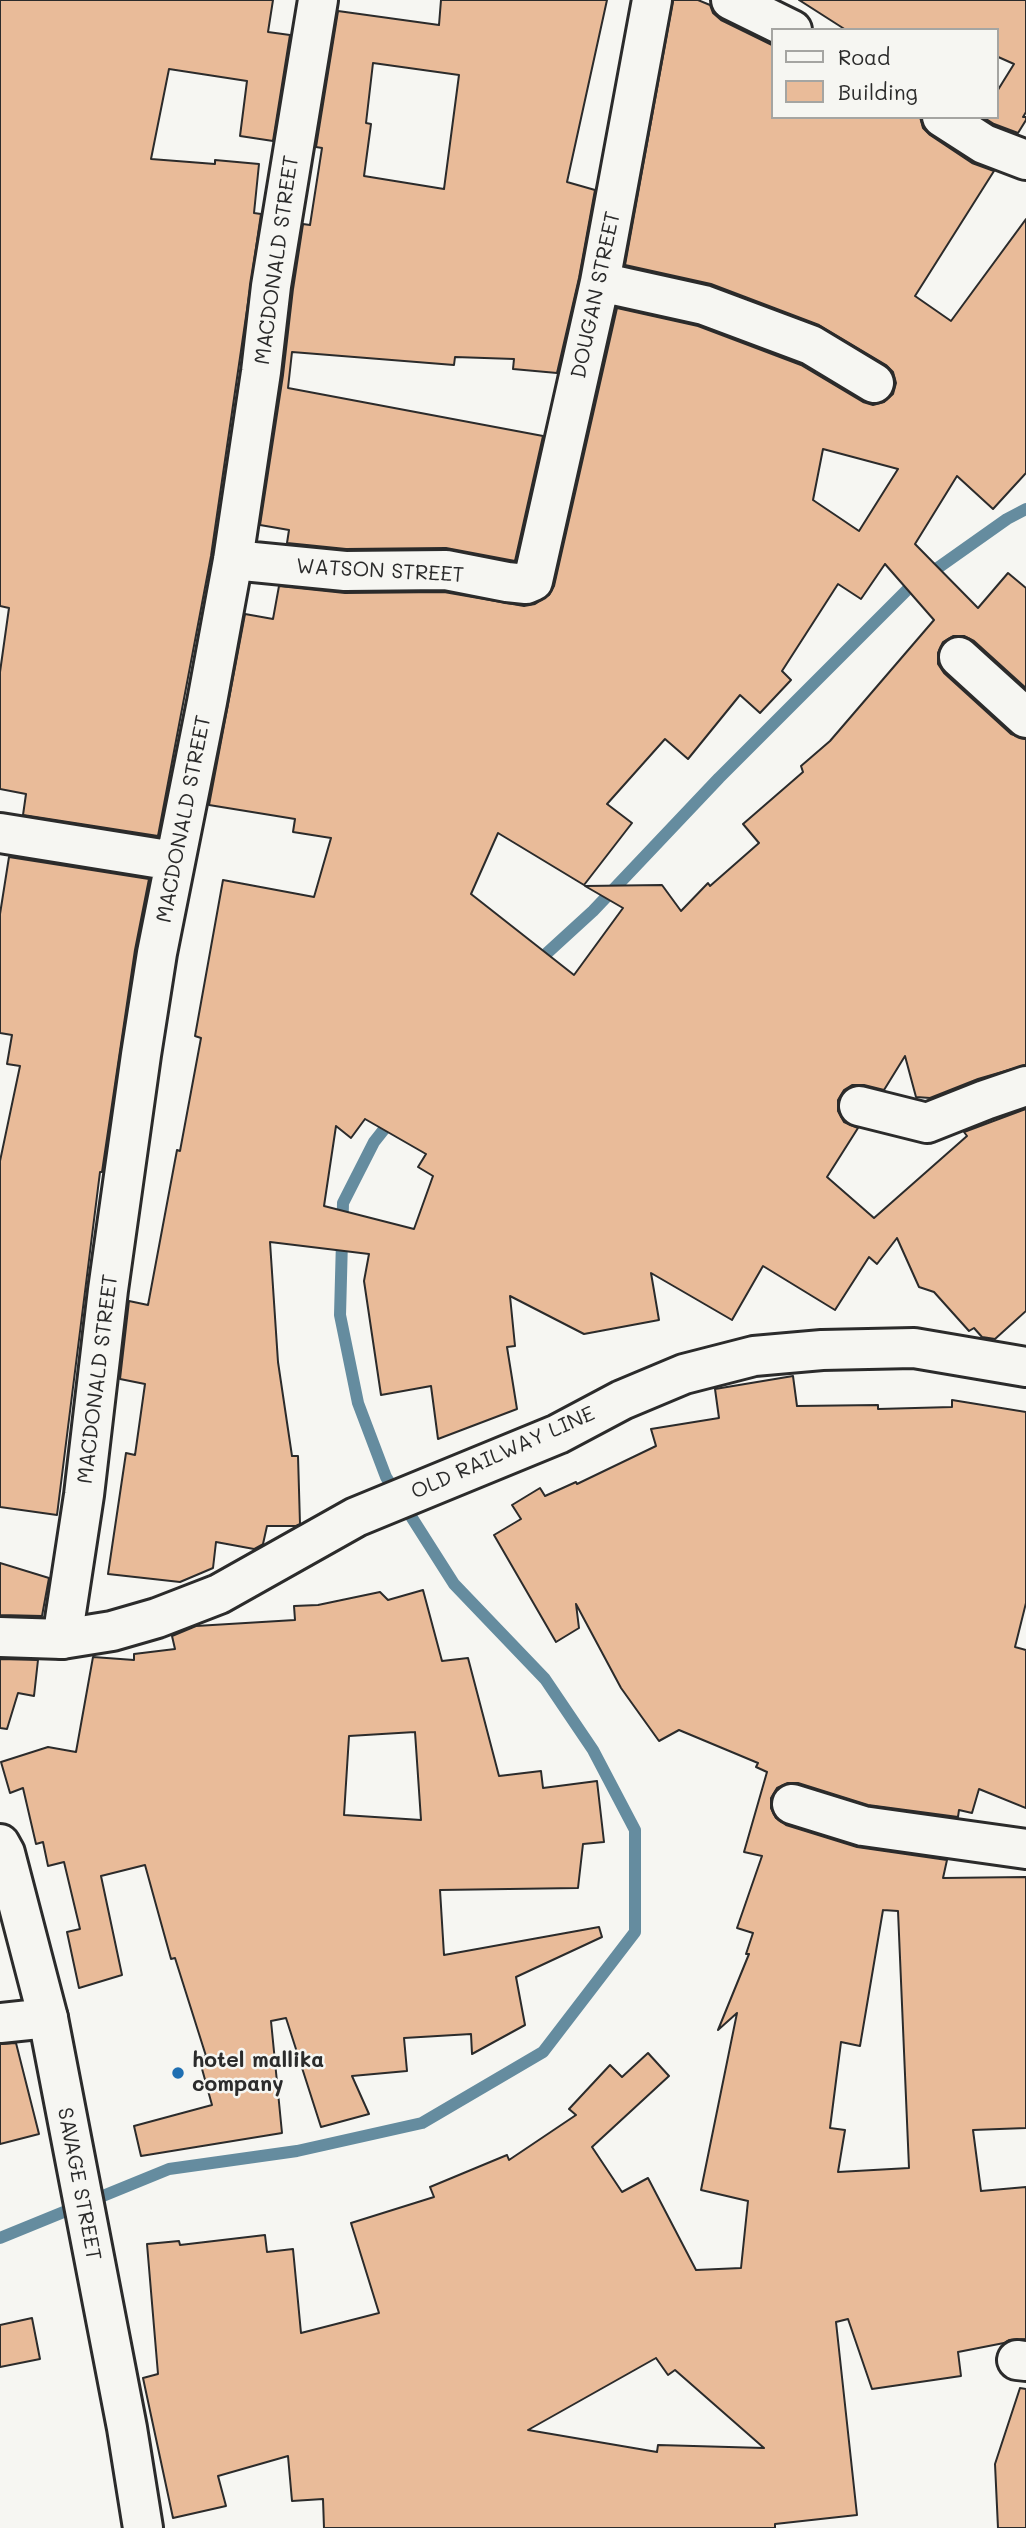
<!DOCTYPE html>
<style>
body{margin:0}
#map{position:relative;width:1026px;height:2528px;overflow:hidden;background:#f6f6f2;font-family:Mali,sans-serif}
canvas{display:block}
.legend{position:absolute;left:771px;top:28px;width:228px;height:91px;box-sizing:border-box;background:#f6f6f2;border:2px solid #a5a5a2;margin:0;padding:9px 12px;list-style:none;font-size:21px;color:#2b2b2b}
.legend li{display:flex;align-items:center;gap:14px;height:35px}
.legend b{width:35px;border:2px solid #a5a5a2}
</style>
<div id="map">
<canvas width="1026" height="2528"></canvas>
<ul class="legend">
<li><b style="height:9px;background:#f6f6f2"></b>Road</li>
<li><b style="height:19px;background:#e9bb99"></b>Building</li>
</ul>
</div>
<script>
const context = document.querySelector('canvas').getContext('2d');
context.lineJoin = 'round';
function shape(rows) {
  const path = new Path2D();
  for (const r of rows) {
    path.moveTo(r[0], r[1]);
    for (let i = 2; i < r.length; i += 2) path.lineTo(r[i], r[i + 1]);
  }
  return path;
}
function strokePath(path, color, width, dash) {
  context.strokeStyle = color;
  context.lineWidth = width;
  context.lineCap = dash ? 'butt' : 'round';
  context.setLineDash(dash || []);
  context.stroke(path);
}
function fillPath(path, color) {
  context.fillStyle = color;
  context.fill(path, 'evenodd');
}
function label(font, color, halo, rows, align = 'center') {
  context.font = font + ' Mali,sans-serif';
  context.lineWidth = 5;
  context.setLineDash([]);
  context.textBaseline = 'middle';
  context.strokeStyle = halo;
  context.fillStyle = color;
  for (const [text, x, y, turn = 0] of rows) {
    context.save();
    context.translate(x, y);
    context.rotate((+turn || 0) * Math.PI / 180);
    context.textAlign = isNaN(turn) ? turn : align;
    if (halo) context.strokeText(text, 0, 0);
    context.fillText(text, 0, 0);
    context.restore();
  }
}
strokePath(shape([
 [535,964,593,911,719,778,908,589,1007,519,1026,509],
 [0,2238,169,2169,297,2151,422,2123,543,2052,635,1932,635,1830,593,1750,545,1679,454,1584,386,1477,358,1403,340,1315,343,1203,374,1142,393,1118]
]), '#658c9f', 12);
const building = shape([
 [0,0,273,0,268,32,290,35,273,141,240,136,247,81,169,69,151,159,215,164,215,160,259,164,254,213,261,214,211,556,158,836,23,815,26,794,0,789,0,672,9,608,0,606,0,0],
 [441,0,607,0,567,182,595,190,579,278,557,373,513,369,514,359,455,357,454,365,292,352,288,388,543,436,515,561,446,548,346,549,287,543,289,530,260,525,283,375,293,289,303,224,310,225,322,148,316,147,338,11,439,25,441,0],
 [373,63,459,75,444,189,364,176,371,124,366,123,373,63],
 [673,0,698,0,710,5,713,13,721,20,772,45,772,117,920,117,923,128,930,135,972,163,994,171,915,296,951,321,1026,219,1026,473,993,509,957,476,915,544,978,608,1008,573,1026,588,1026,688,974,641,964,636,953,636,943,642,938,653,938,664,944,673,1011,734,1026,739,1026,1065,978,1079,930,1098,916,1097,905,1056,884,1090,864,1085,852,1085,844,1090,838,1100,838,1111,844,1122,858,1128,827,1177,874,1218,967,1136,964,1132,1026,1109,1026,1311,995,1339,982,1337,974,1328,969,1331,934,1292,919,1287,897,1238,877,1264,869,1257,835,1310,763,1266,732,1320,651,1273,659,1320,584,1334,510,1296,515,1346,507,1347,517,1409,438,1439,431,1386,381,1395,364,1281,369,1254,270,1242,278,1362,292,1456,298,1456,300,1524,296,1526,267,1526,263,1544,254,1549,216,1542,213,1568,180,1582,108,1574,126,1453,135,1455,145,1384,120,1379,129,1301,148,1305,177,1150,180,1151,201,1038,195,1036,223,880,314,897,331,838,293,832,295,819,209,805,245,614,273,619,279,586,345,593,444,592,524,606,535,604,549,595,554,586,617,308,698,326,801,365,863,402,873,405,884,402,893,394,896,383,893,372,886,365,819,325,711,284,625,265,673,0],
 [823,449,898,469,859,531,813,500,823,449],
 [885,564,934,620,830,741,801,766,803,772,743,824,759,843,710,886,708,883,681,911,662,885,585,886,623,908,574,975,471,894,498,833,584,885,632,823,607,804,665,739,688,759,740,695,760,713,791,680,782,671,838,584,861,599,885,564],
 [365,1119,426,1154,418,1167,433,1176,414,1229,324,1206,336,1126,351,1138,365,1119],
 [799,0,1026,0,1026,112,1023,117,1026,117,1026,120,1018,133,994,124,983,117,996,117,996,93,1014,64,996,56,996,30,846,30,799,0],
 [9,857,149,879,135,950,102,1172,100,1172,57,1515,0,1507,0,1161,20,1066,7,1064,12,1035,0,1033,0,914,9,857],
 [793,1376,797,1406,878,1405,878,1409,952,1407,952,1400,1026,1412,1026,1603,1015,1647,1026,1650,1026,1808,979,1789,972,1813,959,1810,958,1817,868,1805,798,1783,788,1783,777,1788,771,1798,771,1808,776,1818,786,1825,857,1847,947,1860,943,1878,1026,1877,1026,2128,973,2130,981,2191,1026,2187,1026,2339,1009,2340,1004,2343,958,2352,961,2376,872,2389,848,2319,836,2322,857,2515,775,2524,775,2528,324,2528,323,2499,292,2501,288,2456,218,2476,226,2506,173,2518,143,2378,158,2374,147,2244,179,2241,180,2245,265,2235,267,2252,293,2249,301,2333,379,2313,351,2223,434,2197,430,2187,507,2155,509,2160,576,2115,569,2109,610,2065,622,2077,648,2053,669,2076,592,2147,622,2192,648,2178,696,2270,741,2268,748,2201,701,2190,737,2013,718,2030,749,1954,746,1954,753,1933,737,1928,762,1856,744,1852,767,1772,756,1767,758,1763,679,1730,659,1741,621,1688,576,1604,579,1628,556,1642,494,1535,521,1519,512,1505,540,1488,545,1496,576,1482,577,1484,656,1446,651,1429,719,1418,715,1389,793,1376],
 [883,1910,898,1911,909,2168,838,2172,845,2130,830,2128,841,2042,860,2046,883,1910],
 [656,2358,668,2375,675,2370,764,2448,658,2445,657,2452,528,2430,656,2358],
 [0,1563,49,1578,42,1616,0,1615,0,1563],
 [423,1590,442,1661,468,1658,499,1776,541,1771,543,1788,597,1781,604,1842,583,1844,578,1888,440,1890,444,1955,599,1927,602,1937,516,1977,525,2025,472,2054,471,2034,404,2038,407,2071,352,2076,369,2114,321,2127,286,2018,271,2021,282,2133,141,2156,134,2126,212,2105,199,2058,206,2056,175,1958,171,1959,145,1865,101,1876,122,1975,79,1988,67,1932,80,1929,64,1862,48,1866,43,1842,36,1844,23,1788,10,1793,1,1762,48,1747,76,1752,93,1657,134,1660,134,1654,175,1649,172,1636,196,1626,295,1620,294,1606,318,1605,380,1592,388,1600,423,1590],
 [415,1732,421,1820,344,1815,349,1736,415,1732],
 [0,1659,38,1660,34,1696,18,1693,7,1729,0,1728,0,1659],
 [16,2043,39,2134,0,2144,0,2044,16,2043],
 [32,2318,40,2359,0,2367,0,2325,32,2318],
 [1020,2388,1026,2389,1026,2528,998,2528,995,2464,1020,2388]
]);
fillPath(building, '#e9bb99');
strokePath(building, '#2b2b2b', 2);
const street = shape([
 [731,0,792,30],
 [942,117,984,144,1026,160],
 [600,282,704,305,811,345,874,383],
 [233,560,345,571,446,570,507,582,526,584,533,581,600,282,652,0],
 [959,657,1026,718],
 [0,833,174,861],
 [859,1106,927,1123,985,1100,1026,1086],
 [62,1639,84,1495,108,1290,141,1055,157,953,207,702,233,560,261,372,271,286,318,0],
 [792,1804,863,1826,1026,1849],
 [0,2023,48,2018],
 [1017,2360,1026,2361]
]);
const secondary = shape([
 [0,1637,62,1639,112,1631,157,1618,219,1594,356,1517,558,1434,622,1400,684,1374,754,1356,822,1350,914,1348,1026,1367],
 [0,1844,5,1853,48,2018,127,2428,143,2528]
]);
strokePath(street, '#2b2b2b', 44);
strokePath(secondary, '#2b2b2b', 44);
strokePath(street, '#f6f6f2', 38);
strokePath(secondary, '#f6f6f2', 38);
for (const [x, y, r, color] of [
 [178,2073,7,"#1f6fb2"]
]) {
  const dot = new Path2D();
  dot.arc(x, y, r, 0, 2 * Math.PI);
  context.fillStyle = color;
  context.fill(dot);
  strokePath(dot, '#f6f6f2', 2.5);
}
label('21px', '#2b2b2b', '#f6f6f2', [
 ["MACDONALD STREET",277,260,-82],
 ["DOUGAN STREET",596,295,-78],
 ["WATSON STREET",380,571,3],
 ["MACDONALD STREET",184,819,-79],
 ["MACDONALD STREET",98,1379,-83],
 ["OLD RAILWAY LINE",503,1453,-24],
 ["SAVAGE STREET",79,2184,79]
]);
label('bold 21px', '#2b2b2b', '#f6f6f2', [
 ["hotel mallika",192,2061],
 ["company",192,2085]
], 'left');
</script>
